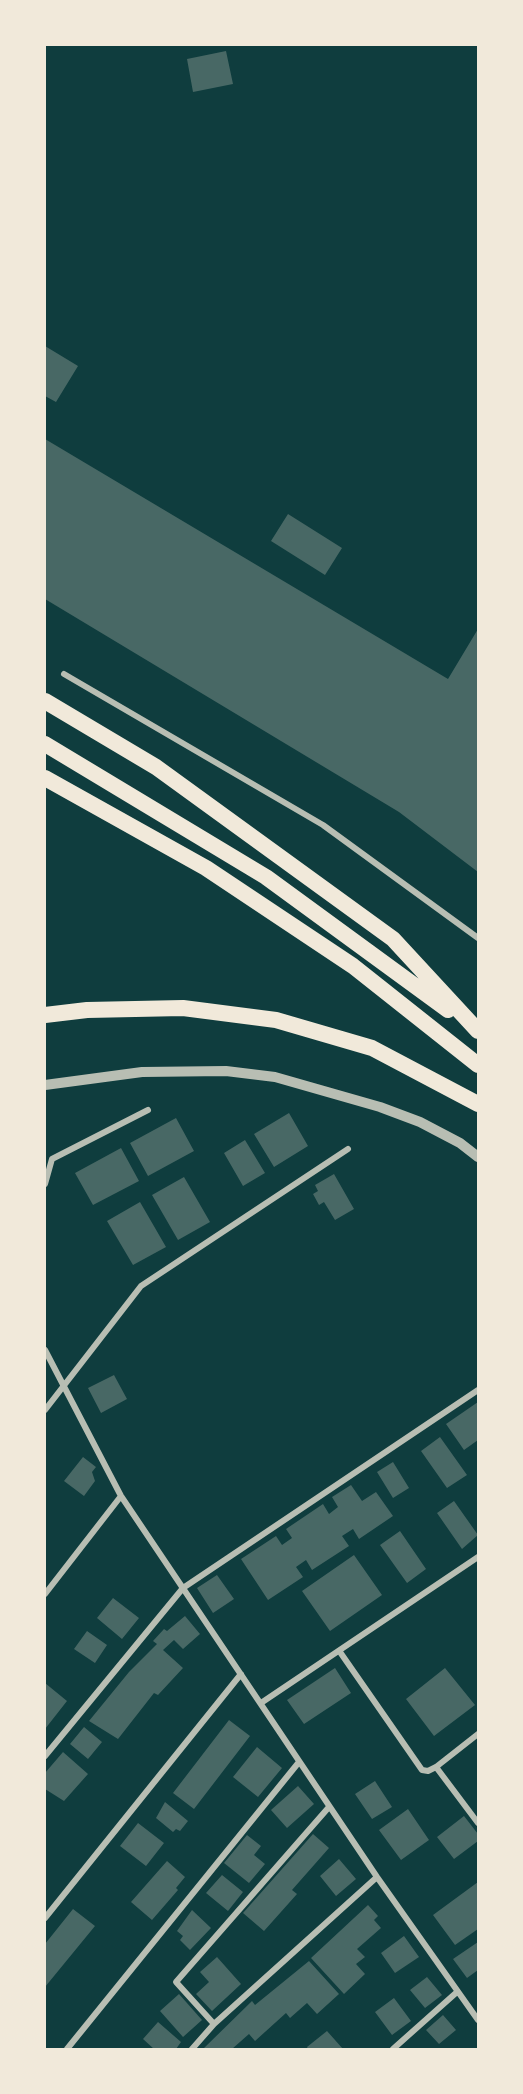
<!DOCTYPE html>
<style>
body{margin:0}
#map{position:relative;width:523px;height:2094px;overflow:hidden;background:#0f3d3e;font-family:"Sofia Sans Condensed",sans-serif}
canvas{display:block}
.frame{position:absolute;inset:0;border:46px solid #f1e9da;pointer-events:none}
</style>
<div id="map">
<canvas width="523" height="2094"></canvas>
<div class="frame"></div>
</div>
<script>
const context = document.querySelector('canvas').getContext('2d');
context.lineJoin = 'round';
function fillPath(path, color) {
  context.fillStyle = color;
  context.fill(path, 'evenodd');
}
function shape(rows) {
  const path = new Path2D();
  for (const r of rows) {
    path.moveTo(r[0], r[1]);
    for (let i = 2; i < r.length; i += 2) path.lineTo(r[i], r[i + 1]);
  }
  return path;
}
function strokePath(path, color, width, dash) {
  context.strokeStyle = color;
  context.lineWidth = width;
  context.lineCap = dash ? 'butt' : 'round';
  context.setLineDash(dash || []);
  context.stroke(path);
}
fillPath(shape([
 [226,51,233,84,193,92,187,59],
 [45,346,78,366,56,402,45,396],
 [45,439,448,679,478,629,478,872,399,812,45,599],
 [288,514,342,548,325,575,271,541],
 [289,1113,308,1146,274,1167,254,1134],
 [176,1118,194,1151,148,1176,130,1143],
 [245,1140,265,1173,243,1186,224,1153],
 [121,1148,139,1181,93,1205,75,1173],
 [334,1174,354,1209,335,1220,324,1202,319,1205,313,1194,318,1191,315,1185],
 [184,1177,210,1222,178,1240,152,1195],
 [140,1202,166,1247,133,1265,107,1221],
 [114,1375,127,1399,101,1413,88,1388],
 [478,1402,478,1440,464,1450,446,1424],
 [440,1437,467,1475,447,1488,421,1451],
 [83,1457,96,1467,92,1472,95,1481,84,1496,64,1481],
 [393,1462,409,1488,393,1498,377,1472],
 [351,1485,362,1501,376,1492,393,1516,359,1539,353,1529,342,1536,349,1546,312,1570,306,1560,296,1567,303,1577,268,1600,241,1559,276,1536,282,1545,292,1538,286,1529,323,1504,329,1514,338,1507,332,1497],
 [454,1501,478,1535,462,1549,437,1513],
 [400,1531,426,1569,407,1583,380,1545],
 [354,1555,382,1595,330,1631,302,1591],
 [217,1575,234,1599,213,1613,197,1588],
 [113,1598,139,1618,122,1639,97,1618],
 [185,1616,200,1634,183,1649,174,1640,163,1650,183,1668,158,1695,154,1693,118,1739,89,1721,129,1672,157,1644,153,1641,164,1629,167,1631],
 [87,1631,107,1645,95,1663,74,1649],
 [335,1668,351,1693,304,1724,287,1700],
 [445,1668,475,1705,434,1736,406,1699],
 [45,1683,67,1701,45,1729],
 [229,1720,250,1736,194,1809,173,1793],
 [84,1727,102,1742,88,1759,70,1744],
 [257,1747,282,1768,258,1797,233,1777],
 [63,1752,88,1774,64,1801,45,1789,45,1773],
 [375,1781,392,1807,372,1819,355,1794],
 [298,1786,314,1804,287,1828,271,1810],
 [165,1802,188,1821,180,1831,176,1829,173,1832,156,1818],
 [408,1809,429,1840,401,1860,379,1830],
 [464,1816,478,1834,478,1841,454,1859,437,1837],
 [138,1823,164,1843,146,1866,120,1846],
 [313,1834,329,1848,292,1890,297,1894,264,1931,243,1913],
 [247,1835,261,1846,254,1855,265,1864,249,1883,224,1863],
 [339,1859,356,1879,336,1896,320,1876],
 [167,1861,185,1877,176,1888,178,1890,152,1920,131,1902],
 [222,1875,243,1892,228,1911,206,1893],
 [478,1882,478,1929,455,1945,433,1915],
 [368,1905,378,1916,374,1920,381,1928,357,1949,365,1957,356,1964,365,1974,344,1994,311,1958],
 [73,1909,95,1926,45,1987,45,1944],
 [192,1910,211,1928,190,1950,180,1940,183,1936,177,1931],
 [404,1936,419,1957,395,1973,381,1953],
 [478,1942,478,1970,467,1978,453,1959],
 [217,1957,241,1984,212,2011,196,1994,209,1982,200,1972],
 [309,1961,339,1994,317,2014,307,2003,290,2018,286,2013,255,2041,249,2034,232,2049,203,2049,252,2001,255,2005],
 [427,1977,442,1995,425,2008,410,1990],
 [179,1994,202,2020,183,2037,160,2011],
 [394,1998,411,2021,392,2035,375,2012],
 [443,2015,456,2030,439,2044,426,2030],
 [158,2022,181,2042,176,2049,154,2049,143,2039],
 [327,2031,343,2049,308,2049,307,2047]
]), '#486865');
strokePath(shape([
 [64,674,323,825,478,938],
 [45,1184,52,1159,148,1110],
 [45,1350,121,1496,377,1877,478,2020],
 [45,1410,141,1286,348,1149],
 [45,1594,121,1496],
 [340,1652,422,1770,428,1771,436,1767,478,1734],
 [261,1703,478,1557],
 [45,1756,183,1588,478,1390],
 [436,1767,478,1823],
 [45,1918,241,1674],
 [214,2024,176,1982,329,1807],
 [67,2049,299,1762],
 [192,2049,214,2024,377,1877],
 [393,2049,457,1992]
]), '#b8beb3', 6);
strokePath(shape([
 [45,1085,142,1072,226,1071,275,1077,380,1107,420,1122,460,1143,478,1157]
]), '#b8beb3', 10);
strokePath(shape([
 [45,701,156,767,393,939,478,1031],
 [45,744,266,877,448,1010],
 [45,778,206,868,353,966,478,1065],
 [45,1015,87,1010,183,1008,276,1020,372,1048,478,1104]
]), '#f1e9da', 16);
</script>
